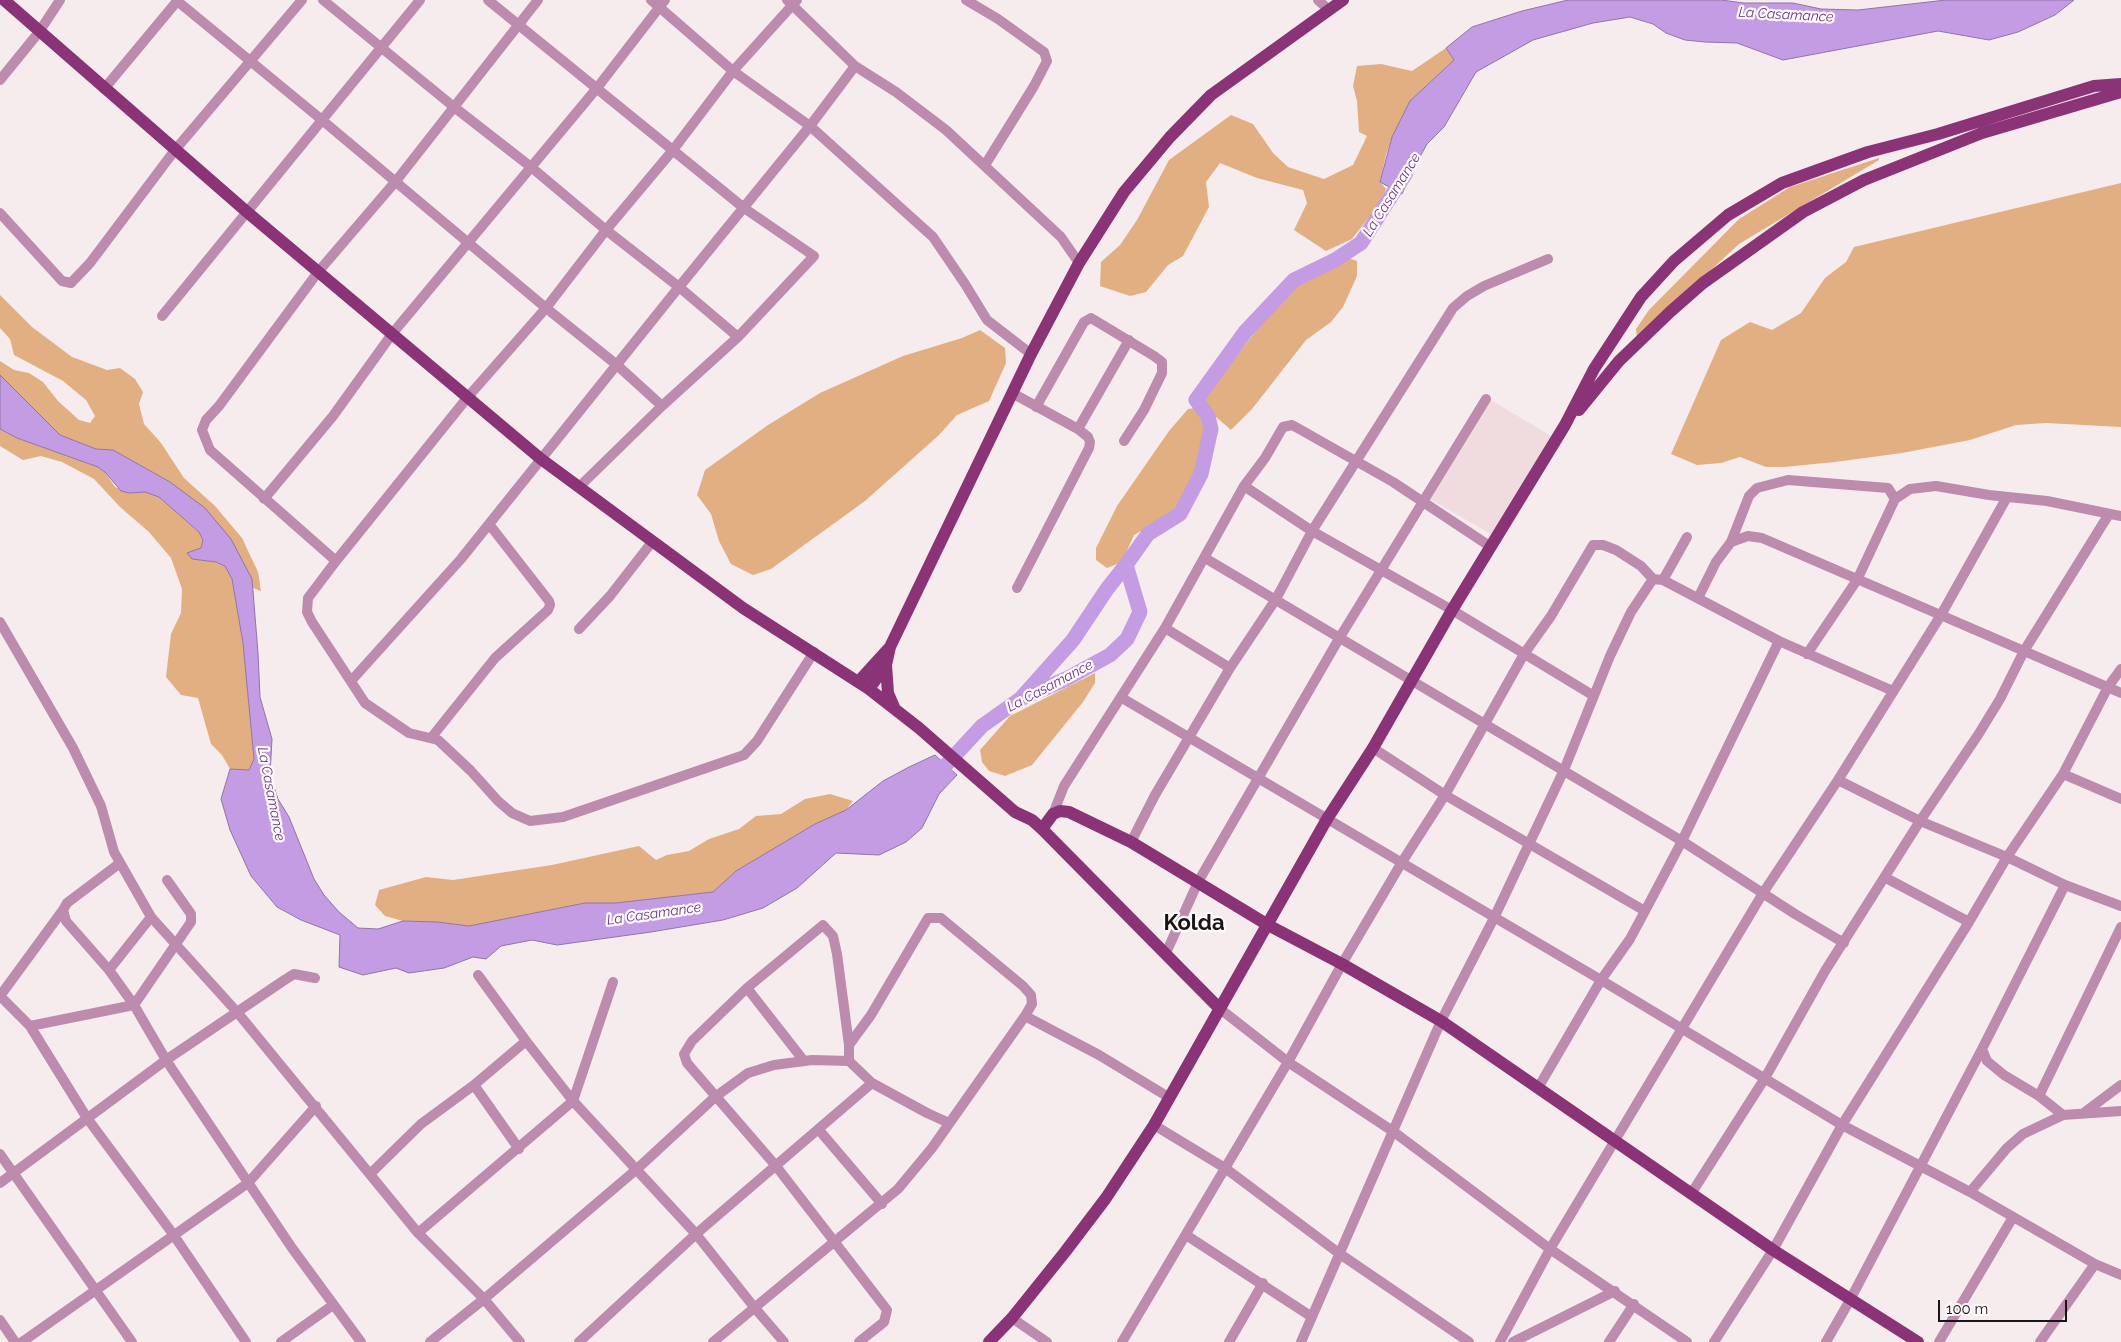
<!DOCTYPE html>
<style>
body{margin:0}
#map{position:relative;width:2121px;height:1342px;overflow:hidden;background:#f6ebed;font-family:Raleway,sans-serif}
canvas{display:block}
.scale{position:absolute;left:1938px;top:1300px;width:129px;height:22px;box-sizing:border-box;border:2px solid #191516;border-top:0;padding-left:6px;font-size:15px;line-height:18px;white-space:nowrap;color:#191516;-webkit-text-stroke:4px #fffafb;paint-order:stroke}
</style>
<div id="map">
<canvas width="2121" height="1342"></canvas>
<div class="scale">100 m</div>
</div>
<script>
const context = document.querySelector('canvas').getContext('2d');
context.lineJoin = 'round';
function fillPath(path, color) {
  context.fillStyle = color;
  context.fill(path, 'evenodd');
}
function shape(rows) {
  const path = new Path2D();
  for (const r of rows) {
    path.moveTo(r[0], r[1]);
    for (let i = 2; i < r.length; i += 2) path.lineTo(r[i], r[i + 1]);
  }
  return path;
}
function strokePath(path, color, width, dash) {
  context.strokeStyle = color;
  context.lineWidth = width;
  context.lineCap = dash ? 'butt' : 'round';
  context.setLineDash(dash || []);
  context.stroke(path);
}
function label(font, color, halo, rows, align = 'center') {
  context.font = font + ' Raleway,sans-serif';
  context.lineWidth = 4.5;
  context.setLineDash([]);
  context.textBaseline = 'middle';
  context.strokeStyle = halo;
  context.fillStyle = color;
  for (const [text, x, y, turn = 0] of rows) {
    context.save();
    context.translate(x, y);
    context.rotate((+turn || 0) * Math.PI / 180);
    context.textAlign = isNaN(turn) ? turn : align;
    if (halo) context.strokeText(text, 0, 0);
    context.fillText(text, 0, 0);
    context.restore();
  }
}
fillPath(shape([
 [1489,399,1553,437,1494,536,1430,499]
]), '#f0dcdf');
fillPath(shape([
 [1446,48,1454,60,1410,101,1392,137,1386,155,1380,182,1386,189,1380,203,1352,239,1326,251,1294,230,1307,203,1303,190,1257,178,1220,163,1206,182,1209,207,1183,256,1168,265,1146,292,1130,296,1100,286,1101,262,1120,245,1137,220,1169,160,1231,115,1253,124,1273,153,1288,167,1324,179,1353,165,1367,136,1359,132,1357,101,1353,86,1357,66,1381,64,1412,71],
 [1879,158,1879,160,1739,244,1637,338,1636,329,1649,310,1739,219,1790,187],
 [2121,183,2121,427,2046,423,2016,425,1970,440,1902,453,1835,462,1784,467,1766,467,1740,457,1721,463,1697,465,1671,454,1721,340,1750,322,1772,330,1801,313,1825,278,1846,262,1854,247],
 [1348,258,1357,261,1357,276,1343,307,1331,322,1306,340,1252,409,1231,430,1207,409,1203,399,1283,296,1299,283,1332,268],
 [0,295,32,327,72,357,107,370,120,368,135,379,143,392,139,404,144,424,161,443,184,478,215,506,242,538,258,572,261,591,253,588,252,579,170,482,113,450,96,449,60,435,0,375,0,361,14,370,29,373,43,382,58,401,79,420,90,423,95,416,86,400,63,381,14,355,10,339,0,328],
 [980,330,1005,348,1006,363,989,401,957,415,939,435,865,501,771,569,753,575,731,564,719,541,711,514,697,495,705,470,768,425,820,393,903,356,962,338],
 [1202,407,1205,421,1198,471,1171,514,1134,535,1122,562,1107,568,1096,560,1096,548,1117,506,1169,431,1188,409],
 [0,429,17,438,98,467,105,472,115,487,129,493,145,492,159,497,199,532,203,540,201,548,192,559,216,562,225,566,232,579,243,643,254,759,249,770,230,769,222,755,211,744,198,698,181,695,166,677,171,634,181,613,182,589,171,558,149,532,120,507,94,479,62,462,41,456,23,460,0,446],
 [1095,673,1095,683,1083,702,1032,765,1005,776,989,771,982,762,980,750,1010,716],
 [830,794,853,801,846,810,815,824,736,871,713,892,616,903,585,903,469,926,437,922,403,921,385,916,375,905,379,890,426,877,453,880,552,865,639,846,656,860,667,855,689,851,709,839,739,829,756,816,781,814,805,799]
]), '#e2af83');
const water = shape([
 [1568,0,1721,0,1744,3,1793,3,1821,9,1858,10,1946,0,2074,0,2055,15,2018,32,1989,40,1938,31,1783,60,1737,43,1705,42,1685,40,1666,33,1653,24,1630,17,1593,23,1533,40,1476,72,1444,127,1427,144,1411,173,1402,194,1380,182,1392,137,1410,101,1454,60,1446,48,1472,27,1522,11,1568,0],
 [0,375,60,435,96,449,113,450,170,482,205,508,231,539,252,579,258,653,260,697,272,739,270,775,278,799,289,817,314,879,324,895,339,912,358,928,378,929,403,921,437,922,469,926,585,903,616,903,713,892,736,871,815,824,846,810,883,781,909,767,935,755,957,775,939,794,922,828,906,842,879,855,836,853,797,888,763,908,723,920,651,932,557,945,532,940,501,946,486,959,473,957,444,968,409,973,396,968,363,975,339,967,340,935,301,920,277,907,251,876,230,830,221,799,230,769,249,770,254,759,243,643,232,579,225,566,216,562,192,559,187,553,201,548,203,540,199,532,159,497,145,492,129,493,121,491,105,472,98,467,17,438,0,429,0,375]
]);
fillPath(water, '#c39ce4');
strokePath(water, '#9074a6', 1);
strokePath(shape([
 [1023,696,1073,640,1107,589,1126,565],
 [932,780,982,726,1020,699,1066,679,1110,655,1127,639,1140,612,1126,565,1148,534,1180,514,1201,474,1211,429,1208,416,1196,400,1245,332,1294,280,1335,260,1361,243,1406,173]
]), '#c39ce4', 15);
strokePath(shape([
 [176,0,322,120,546,308,617,365,662,406],
 [323,0,454,107,531,167,606,230,679,287,738,337],
 [488,0,744,208,814,256,738,337,662,406,579,487],
 [651,0,733,71,810,126,933,237,965,284,987,320,1031,354],
 [787,0,855,66,896,92,946,130,1061,237,1079,263],
 [797,0,733,71,673,150,606,230,546,308,467,398,336,561,308,598,307,612,312,622,365,703,409,733,438,740,471,771,498,801,512,813,530,821,563,817,744,755,757,741,814,652],
 [966,0,998,19,1044,52,1047,61,1034,86,985,165],
 [1318,0,1329,10],
 [0,80,39,32,60,0],
 [104,89,178,0],
 [0,213,62,281,71,283,90,263,175,150,302,0],
 [162,316,420,0],
 [1012,393,1078,429,1088,437,1090,442,1089,448,1017,588],
 [1036,407,1084,322,1091,318,1154,356,1162,362,1162,373,1144,410,1124,441],
 [1078,429,1129,340],
 [1244,486,1312,531,1452,610,1594,696],
 [264,499,333,416,392,334,597,88,665,0],
 [2109,514,2024,651,2121,693],
 [1205,558,1682,841,1795,914,1844,943],
 [336,561,210,450,202,430,206,420,219,406,318,272,396,181,538,0],
 [1663,580,1779,641,1893,691],
 [1698,598,1716,562,1731,542,1749,496,1757,488,1788,480,1888,488,1895,499],
 [0,622,73,748,101,806,114,852,151,917,237,1012,418,1233,484,1299,520,1342],
 [1165,628,1230,668],
 [579,629,610,596,652,542],
 [1807,654,1857,580,1895,499,1910,489,1936,486,1989,495,2047,501,2121,516],
 [351,681,461,559,679,287,810,126,855,66],
 [1122,698,1601,980,1842,1125,1970,1192,2095,1264,2121,1275],
 [431,738,495,658,548,610,550,605,549,601,489,524],
 [1373,748,1445,795,1645,911,1630,939,1601,980,1538,1088],
 [2063,774,2121,799],
 [1838,780,1920,821,2007,857,2065,885,2121,906],
 [1053,814,1064,786,1165,628,1244,486,1265,458,1283,427,1292,425,1301,430,1393,482,1491,547],
 [1131,842,1155,795,1230,668,1276,599,1312,531,1453,308,1467,296,1484,286,1548,259],
 [120,863,67,903,63,910,66,921,109,970,134,1005,166,1060,292,1248,361,1342],
 [1886,878,1969,922],
 [1645,911,1682,841,1779,641],
 [1166,953,1198,882,1340,637,1486,399],
 [109,970,151,917],
 [478,975,526,1041],
 [747,988,804,1061],
 [0,996,30,1026,87,1118,173,1234,246,1342],
 [0,996,63,910],
 [1219,1008,1288,1062,1394,1132,1550,1249,1687,1342],
 [30,1026,134,1005,191,922,191,914,167,880],
 [849,1045,837,954,833,936,823,925,747,988,692,1041,684,1054,687,1063,776,1166,887,1310,884,1322,859,1342],
 [1982,1049,1987,1061,2004,1075,2039,1096,2063,1115],
 [474,1085,519,1149],
 [2039,1096,2121,927],
 [2085,1112,2121,1085],
 [949,1123,927,1113,872,1083,849,1061,849,1045,871,1015,928,918,941,918,1023,986,1031,995,1032,1004,1025,1016],
 [1154,1125,1225,1168,1340,1254,1469,1342],
 [819,1130,882,1204],
 [0,1154,132,1342],
 [370,1174,421,1124,474,1085,526,1041,573,1101,696,1234,754,1307,784,1342],
 [0,1183,166,1060,283,981,294,974,315,978],
 [1970,1192,2007,1148,2023,1134,2063,1115,2121,1111],
 [1691,1194,1765,1078,1825,971,1920,821,1978,735,2000,699,2024,651,1762,538,1748,536,1731,542],
 [418,1233,573,1101,613,982],
 [1186,1235,1312,1317],
 [1012,1318,1047,1342],
 [0,1320,15,1342],
 [22,1342,248,1183,316,1106],
 [281,1342,333,1305],
 [430,1342,484,1299,637,1169,715,1097,748,1073,774,1065,812,1060,849,1061],
 [579,1342,696,1234,872,1083],
 [713,1342,898,1189,932,1148,1025,1016,1099,1055,1170,1098],
 [1122,1342,1288,1062,1342,964,1402,862,1445,795,1524,654,1551,616,1593,545,1603,545,1616,550,1641,566,1653,579],
 [1229,1342,1263,1283],
 [1301,1342,1441,1021,1494,918,1564,770,1610,656,1631,612,1653,579,1663,580,1687,537],
 [1500,1342,1550,1249,1763,893,1838,780,1941,615,2007,497],
 [1513,1342,1615,1291],
 [1609,1342,1634,1304],
 [1714,1342,1773,1250,1842,1125,1969,922,2007,857,2063,774,2108,687,2121,669],
 [1826,1342,1850,1300,1982,1049,2065,885],
 [1939,1342,2013,1217],
 [2040,1342,2095,1264]
]), '#bc8bae', 10);
strokePath(shape([
 [4,0,247,212,541,459,743,608,869,689,919,728,1015,812,1032,820,1042,829,1219,1008],
 [1579,410,1619,361,1670,312,1703,283,1803,212,1864,180,1982,133,2121,92],
 [886,665,888,693,894,707],
 [859,681,890,647],
 [869,689,886,665,890,647,1031,354,1079,263,1124,192,1170,137,1211,95,1343,0],
 [1042,829,1053,814,1060,811,1069,812,1131,842,1268,925,1342,964,1441,1021,1773,1250,1918,1342],
 [989,1342,1012,1318,1065,1252,1106,1198,1154,1125,1327,819,1373,748,1452,610,1565,425,1594,369,1641,297,1674,261,1728,215,1782,183,1868,152,1938,134,2094,86,2121,84]
]), '#8a3376', 12);
label('italic 14px', '#68368a', '#fffafb', [
 ["La Casamance",1786,15,3],
 ["La Casamance",1392,195,-58],
 ["La Casamance",1050,686,-28],
 ["La Casamance",271,794,79],
 ["La Casamance",654,914,-8]
]);
label('bold 22px', '#191516', '#fffafb', [
 ["Kolda",1194,923]
]);
</script>
